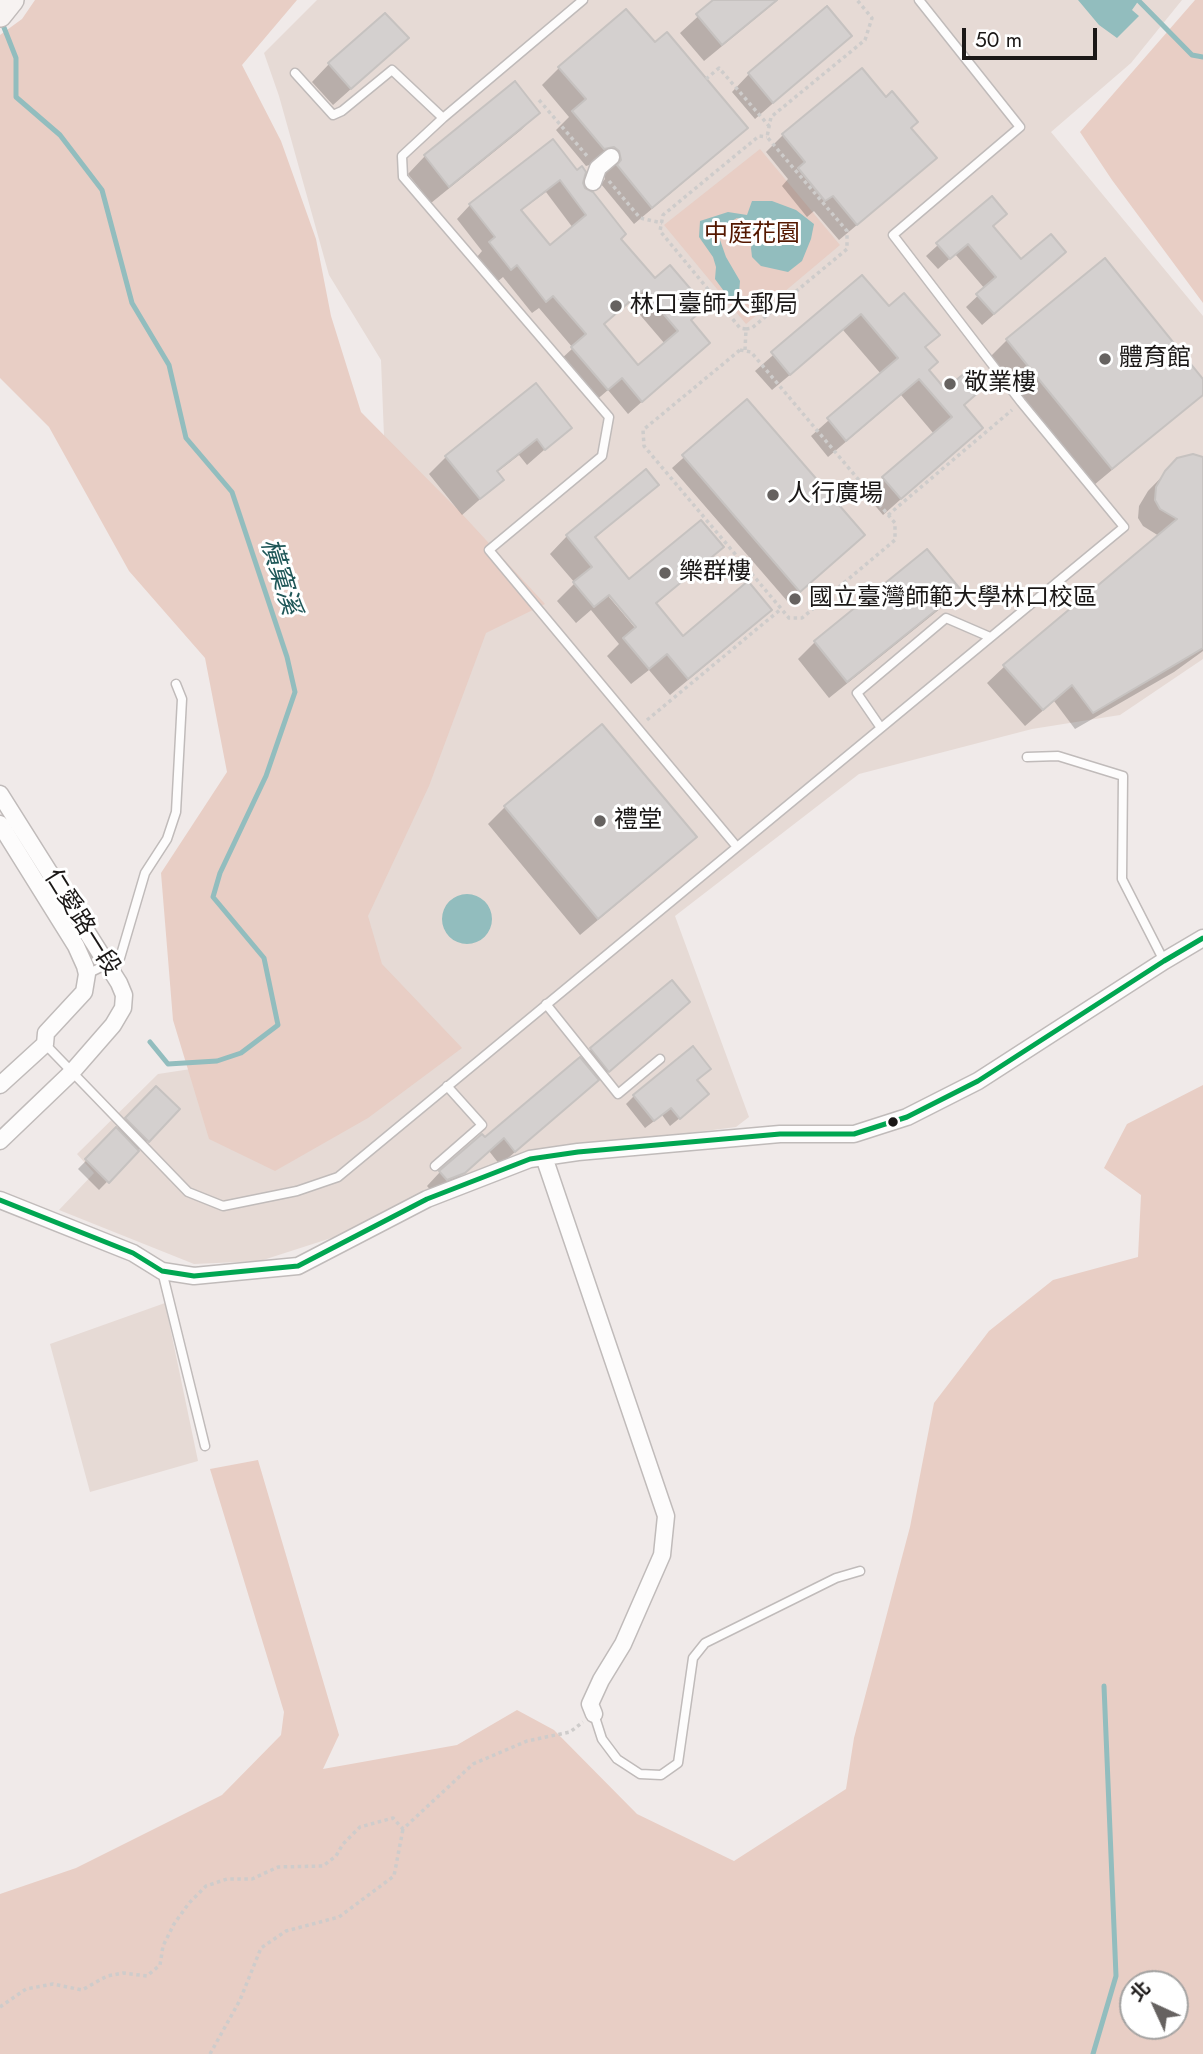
<!DOCTYPE html>
<meta charset="utf-8">
<style>
body{margin:0}
#map{position:relative;width:1203px;height:2054px;overflow:hidden;background:#f0eae9;font-family:Jost,"Noto Sans TC",sans-serif}
canvas{display:block}
.north{position:absolute;left:1119px;top:1970px;width:70px;height:70px;box-sizing:border-box;background:#fff;border:2px solid #a4a3a2;border-radius:50%;rotate:315deg;font-size:19px;font-weight:700;line-height:28px;text-align:center;color:#1b1817}
.north::after{content:'';display:block;margin:auto;width:24px;height:32px;background:#666260;clip-path:polygon(50% 0,100% 100%,50% 72%,0 100%)}
.scale{position:absolute;left:962px;top:28px;width:135px;height:32px;box-sizing:border-box;border:4px solid #1b1817;border-top:0;padding-left:9px;font-size:21px;line-height:24px;white-space:nowrap;color:#1b1817;-webkit-text-stroke:5px #fff;paint-order:stroke}
</style>
<div id="map">
<canvas width="1203" height="2054"></canvas>
<div class="north">北</div>
<div class="scale">50 m</div>
</div>
<script>
const context = document.querySelector('canvas').getContext('2d');
context.lineJoin = 'round';
function fillPath(path, color) {
  context.fillStyle = color;
  context.fill(path, 'evenodd');
}
function shape(rows) {
  const path = new Path2D();
  for (const r of rows) {
    if (r.length === 3) {
      path.moveTo(r[0] + r[2], r[1]);
      path.arc(r[0], r[1], r[2], 0, 2 * Math.PI);
      continue;
    }
    path.moveTo(r[0], r[1]);
    for (let i = 2; i < r.length; i += 2) path.lineTo(r[i], r[i + 1]);
  }
  return path;
}
function strokePath(path, color, width, dash) {
  context.strokeStyle = color;
  context.lineWidth = width;
  context.lineCap = dash ? 'butt' : 'round';
  context.setLineDash(dash || []);
  context.stroke(path);
}
function label(font, color, halo, rows, align = 'center') {
  context.font = font + ' Jost,"Noto Sans TC",sans-serif';
  context.lineWidth = 6;
  context.setLineDash([]);
  context.textBaseline = 'middle';
  context.strokeStyle = halo;
  context.fillStyle = color;
  for (const [text, x, y, turn = 0] of rows) {
    context.save();
    context.translate(x, y);
    context.rotate((+turn || 0) * Math.PI / 180);
    context.textAlign = isNaN(turn) ? turn : align;
    if (halo) context.strokeText(text, 0, 0);
    context.fillText(text, 0, 0);
    context.restore();
  }
}
fillPath(shape([
 [317,0,1182,0,1131,63,1051,132,1203,316,1203,659,1120,715,1032,729,859,774,675,916,749,1117,736,1127,535,1153,350,1232,260,1261,194,1264,59,1210,94,1173,77,1154,158,1074,237,1062,388,538,381,360,329,275,279,96,264,53],
 [165,1303,198,1461,90,1492,50,1344]
]), '#e6dad5');
fillPath(shape([
 [35,0,297,0,242,65,281,141,316,239,331,316,361,412,462,514,545,604,486,633,429,786,368,916,382,964,462,1048,368,1118,275,1171,209,1139,173,1020,161,873,227,772,205,658,129,571,49,427,0,378,0,35,22,19],
 [1195,0,1203,0,1203,303,1112,180,1080,132],
 [760,149,840,245,746,324,664,225],
 [1203,1085,1203,2054,0,2054,0,1894,76,1868,222,1795,281,1735,284,1712,210,1469,258,1460,339,1735,323,1769,457,1745,517,1710,554,1730,637,1814,734,1861,846,1789,854,1738,910,1527,934,1403,989,1331,1053,1280,1138,1257,1141,1195,1104,1168,1127,1124],
 [1133,1984,1175,1984,1175,2026,1133,2026]
]), '#e8cec5');
fillPath(shape([
 [1078,0,1139,0,1132,10,1139,16,1117,38,1099,25],
 [752,201,772,201,796,210,814,224,811,239,802,261,788,272,761,266,752,257,751,248,755,231,745,228,744,221,737,218,730,222,719,237,726,257,740,281,739,293,729,298,715,279,716,267,713,257,699,237,700,221,728,212,747,215],
 [467,919,25]
]), '#92bdbe');
fillPath(shape([
 [716,0,778,0,704,61,680,33],
 [850,36,755,119,732,92,749,74],
 [655,45,745,128,728,145,634,224,601,184,605,179,603,168,596,163,586,166,556,130,569,117,542,85,559,68],
 [389,55,333,105,312,82,329,64],
 [515,84,538,113,521,130,431,203,408,174,425,156],
 [886,99,934,158,917,175,839,240,814,211,807,217,782,186,788,179,766,152,783,135],
 [553,141,619,239,708,343,628,414,608,390,594,402,559,361,573,348,539,308,532,313,503,277,497,282,477,257,482,251,457,219,470,205],
 [546,192,573,228,550,247,520,211],
 [629,302,665,344,638,367,602,325],
 [991,227,1021,262,1053,263,982,325,966,307,985,289,955,254,938,269,926,256,938,245],
 [862,277,889,308,937,335,924,348,928,371,981,428,883,515,866,495,934,434,901,395,828,457,811,436,881,374,843,330,772,390,755,371],
 [1007,340,1203,382,1203,394,1094,485,990,357],
 [747,401,851,547,788,602,672,468],
 [569,428,527,465,519,455,496,473,502,480,462,515,429,474,446,457],
 [1203,459,1203,651,1174,672,1075,729,1054,701,1025,726,987,683,1005,666,1159,536,1143,526,1138,518,1139,506,1148,491,1178,460],
 [645,471,656,484,594,539,629,582,721,547,655,605,683,638,769,609,752,627,670,695,649,670,631,684,607,656,619,644,591,610,576,623,557,601,575,583,550,554,567,536],
 [612,595,643,633,641,635,609,597],
 [927,551,958,590,941,608,829,698,798,659,815,642],
 [505,807,694,837,677,854,580,935,488,824],
 [671,983,688,1002,500,1165,489,1151,449,1186,433,1193,427,1186,440,1172,484,1139],
 [696,1081,698,1103,670,1126,662,1115,645,1128,626,1104,634,1096],
 [156,1089,178,1109,99,1190,78,1169]
]), '#0003');
strokePath(shape([
 [1138,0,1192,55,1203,57],
 [3,25,16,58,16,97,60,135,102,190,132,303,169,365,186,438,232,492,287,657,295,692,266,776,220,873,213,897,264,958,278,1025,241,1053,217,1061,168,1064,150,1042],
 [1093,2054,1116,1976,1104,1686]
]), '#92bdbe', 5);
const building = shape([
 [713,0,777,0,722,45,696,14,713,0],
 [827,6,852,36,773,103,748,73,827,6],
 [626,9,655,42,667,32,748,128,652,208,617,165,621,160,619,151,614,147,604,149,572,111,586,99,558,67,626,9],
 [385,13,409,38,351,89,328,63,385,13],
 [862,68,886,97,892,91,918,122,911,128,937,158,857,225,833,196,825,201,798,168,805,162,782,134,862,68],
 [515,81,540,113,449,187,424,155,515,81],
 [553,139,577,170,582,166,586,172,583,183,585,188,593,192,626,234,621,239,655,278,670,265,706,307,691,320,710,343,642,402,622,378,608,390,571,347,586,334,553,296,546,302,517,265,511,270,489,242,495,237,469,204,553,139],
 [560,180,586,215,550,245,521,210,560,180],
 [643,290,678,331,638,365,604,324,643,290],
 [992,196,1007,214,993,226,1021,259,1051,234,1066,252,994,314,976,294,996,277,968,244,950,259,936,243,992,196],
 [1105,258,1203,379,1203,395,1112,469,1006,339,1105,258],
 [862,275,889,306,904,293,940,335,925,347,938,362,929,370,945,389,966,372,981,390,964,405,983,428,901,499,882,477,952,417,919,379,846,441,827,418,898,358,861,314,790,375,771,352,862,275],
 [536,383,572,428,545,450,537,439,497,471,504,480,480,499,445,456,536,383],
 [747,399,865,535,800,592,682,455,747,399],
 [1193,454,1203,457,1203,648,1093,713,1072,685,1043,710,1003,665,1177,519,1160,509,1155,500,1156,487,1165,471,1177,458,1193,454],
 [646,469,659,485,595,537,629,579,701,520,724,547,656,603,683,636,748,581,772,610,688,679,667,654,649,669,623,638,636,627,609,595,594,607,573,582,592,567,566,535,646,469],
 [927,549,961,590,847,682,814,641,927,549],
 [602,724,697,837,598,919,504,806,602,724],
 [672,980,690,1002,609,1072,590,1048,672,980],
 [693,1046,711,1069,697,1080,709,1094,680,1119,671,1108,654,1121,633,1095,693,1046],
 [580,1057,599,1080,515,1152,504,1138,465,1173,447,1180,439,1171,482,1134,485,1137,580,1057],
 [156,1086,180,1109,149,1142,125,1118,156,1086],
 [116,1127,139,1151,109,1183,85,1159,116,1127]
]);
fillPath(building, '#d4d0cf');
strokePath(building, '#c6c2c0', 2);
const lane = shape([
 [583,0,443,118,402,156,403,177,609,417,602,456,489,550,737,847],
 [295,73,333,115,342,111,392,70,443,118],
 [881,728,857,693,946,618,990,637],
 [1027,757,1058,756,1123,776,1122,879,1164,961],
 [87,974,120,958,145,873,167,839,176,812,182,699,176,684],
 [546,1004,618,1094,660,1059],
 [45,1044,188,1192,223,1206,297,1191,338,1177,1124,527,1021,402,893,235,1020,127,919,0],
 [435,1166,482,1125,447,1086],
 [162,1271,205,1446],
 [594,1714,602,1739,617,1759,640,1774,661,1775,678,1763,693,1658,705,1643,836,1578,860,1571]
]);
const street = shape([
 [593,182,598,168,611,157],
 [0,794,119,983,124,995,123,1008,113,1025,72,1072,0,1141],
 [0,824,76,946,85,966,87,974,84,992,46,1033,45,1044,0,1085],
 [544,1157,666,1516,662,1555,623,1644,601,1680,590,1704,594,1714],
 [0,1200,133,1253,162,1271,194,1276,298,1266,427,1199,530,1159,578,1152,780,1134,854,1134,907,1117,978,1081,1164,961,1203,938]
]);
const secondary = shape([
 [0,15,12,0]
]);
strokePath(lane, '#c0bbba', 11);
strokePath(street, '#c0bbba', 19);
strokePath(secondary, '#c0bbba', 26);
strokePath(shape([
 [706,79,719,68,769,126],
 [539,100,588,157],
 [609,181,640,218,662,223],
 [746,329,740,328,660,231,663,215,759,136,767,137],
 [740,350,751,352,895,523,895,540,802,618,789,618,644,446,643,430,740,350],
 [745,350,746,329,752,328,847,249,847,231,767,137,771,117,865,40,872,18,857,0],
 [888,515,1012,410],
 [647,720,781,609],
 [0,2007,26,1989,53,1984,82,1990,107,1976,123,1973,147,1976,160,1965,163,1946,174,1924,189,1903,206,1886,227,1879,252,1879,278,1867,323,1866,336,1856,343,1844,360,1827,393,1818,403,1829,473,1764,527,1741,570,1732,583,1722],
 [210,2054,240,2000,261,1948,286,1931,339,1917,394,1876,403,1829]
]), '#cecccb', 3.5, [3.5, 3.5]);
strokePath(lane, '#fdfcfc', 8);
strokePath(street, '#fdfcfc', 16);
strokePath(secondary, '#f7f3f2', 23);
strokePath(shape([
 [0,1200,133,1253,162,1271,194,1276,298,1266,427,1199,530,1159,578,1152,780,1134,854,1134,907,1117,978,1081,1164,961,1203,938]
]), '#00a651', 5);
for (const [x, y, r, color] of [
 [616,306,7,"#666260"],
 [1105,359,7,"#666260"],
 [950,384,7,"#666260"],
 [773,495,7,"#666260"],
 [665,573,7,"#666260"],
 [795,599,7,"#666260"],
 [600,821,7,"#666260"],
 [893,1122,6,"#1b1817"]
]) {
  const dot = new Path2D();
  dot.arc(x, y, r, 0, 2 * Math.PI);
  context.fillStyle = color;
  context.fill(dot);
  strokePath(dot, '#fff', 2.5);
}
label('24px', '#541800', '#fff', [
 ["中庭花園",752,235]
]);
label('24px', '#1b1817', '#fff', [
 ["林口臺師大郵局",630,306],
 ["體育館",1119,359],
 ["敬業樓",964,384],
 ["人行廣場",787,495],
 ["樂群樓",679,573],
 ["國立臺灣師範大學林口校區",809,599],
 ["禮堂",614,821]
], 'left');
label('24px', '#1b1817', '#fff', [
 ["仁愛路一段",81,923,58]
]);
label('italic 26px', '#1e5657', '#fff', [
 ["橫窠溪",279,577,73]
]);
</script>
